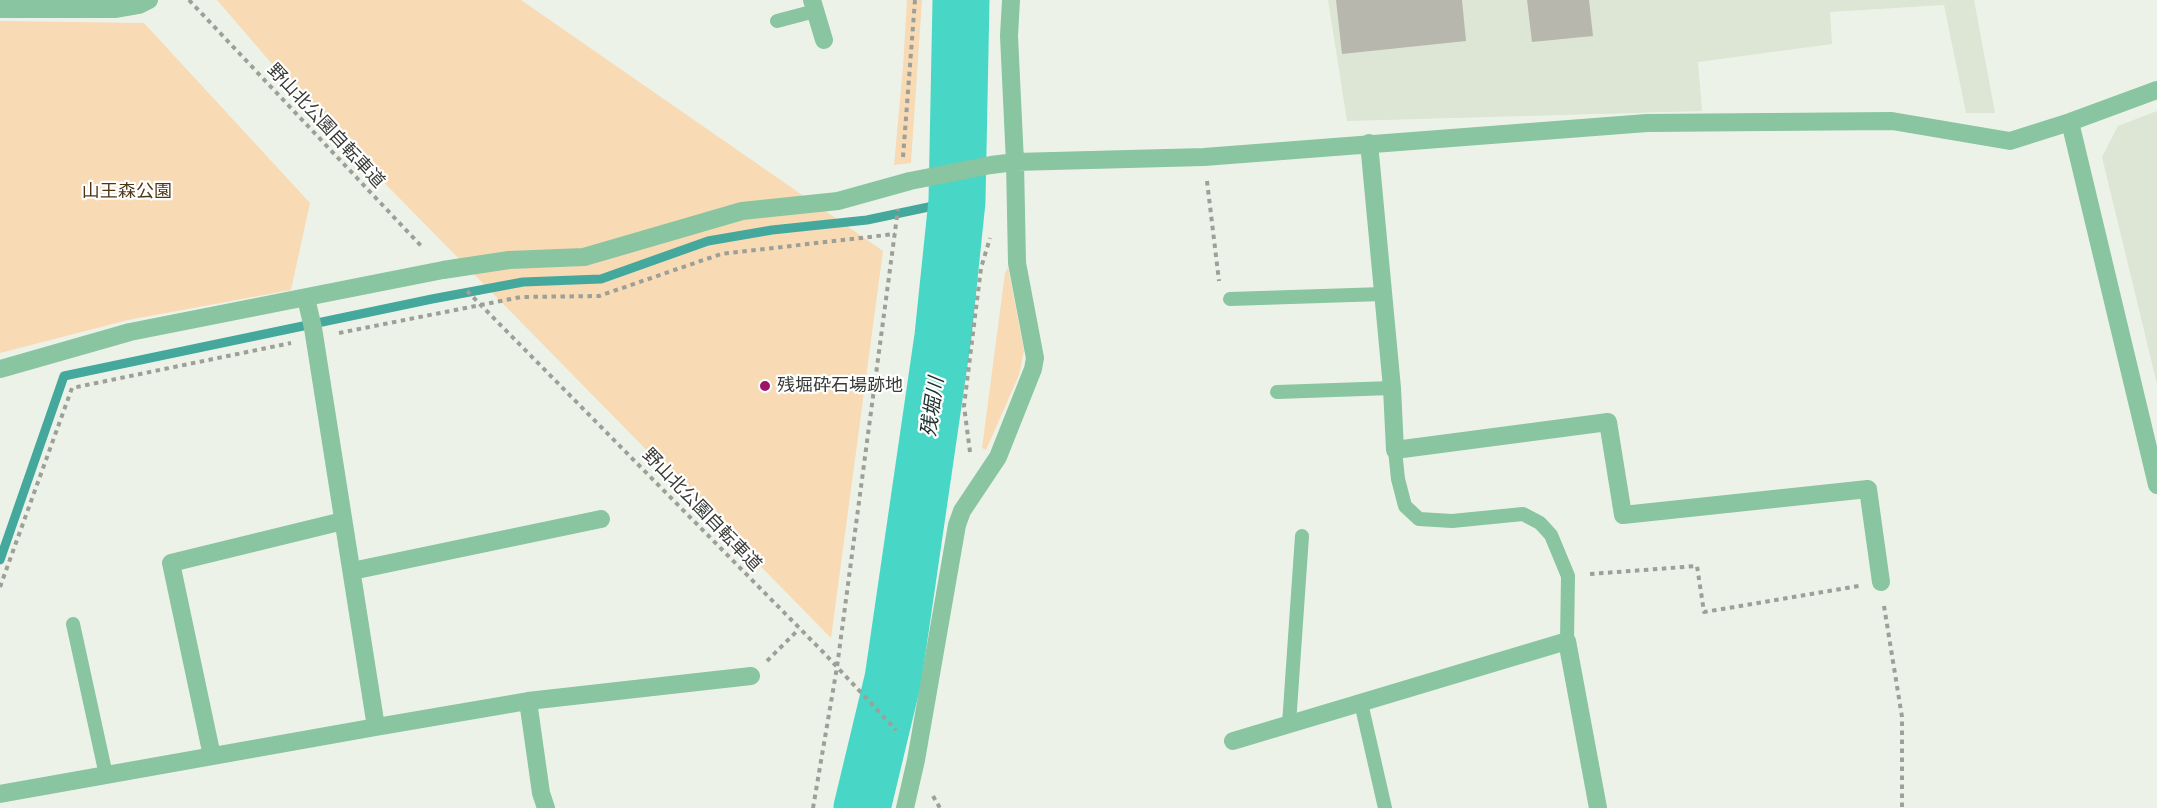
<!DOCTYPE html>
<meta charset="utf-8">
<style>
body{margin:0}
canvas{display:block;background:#edf2e8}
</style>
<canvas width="2157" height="808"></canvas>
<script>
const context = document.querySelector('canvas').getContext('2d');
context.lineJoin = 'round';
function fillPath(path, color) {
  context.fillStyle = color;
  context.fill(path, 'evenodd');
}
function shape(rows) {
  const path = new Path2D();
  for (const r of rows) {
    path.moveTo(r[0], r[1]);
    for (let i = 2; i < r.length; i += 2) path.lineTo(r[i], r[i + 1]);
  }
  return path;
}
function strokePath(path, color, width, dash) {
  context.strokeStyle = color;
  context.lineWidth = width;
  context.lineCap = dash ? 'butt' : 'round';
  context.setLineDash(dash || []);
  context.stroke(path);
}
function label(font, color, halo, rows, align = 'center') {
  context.font = font + ' Raleway,"Noto Sans JP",sans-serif';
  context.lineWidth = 4.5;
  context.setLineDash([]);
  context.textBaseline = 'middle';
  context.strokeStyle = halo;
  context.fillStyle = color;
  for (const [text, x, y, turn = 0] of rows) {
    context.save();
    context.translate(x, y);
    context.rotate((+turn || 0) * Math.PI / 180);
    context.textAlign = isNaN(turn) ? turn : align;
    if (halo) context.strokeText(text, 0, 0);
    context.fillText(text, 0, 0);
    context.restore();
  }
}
fillPath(shape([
 [1328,0,1974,0,1995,113,1966,113,1944,5,1830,12,1832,44,1698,62,1702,111,1347,121],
 [2157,111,2157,384,2102,157,2118,126]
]), '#dde5d4');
fillPath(shape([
 [217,0,521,0,883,251,831,638,303,100],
 [907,0,922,0,911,163,894,165,903,67],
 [0,21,144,23,310,203,291,290,128,320,0,353],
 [1008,267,1024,351,1019,375,986,450,982,448,1005,273]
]), '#f8dab5');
strokePath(shape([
 [0,560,64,376,432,299,523,282,601,279,708,241,772,230,867,220,957,201]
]), '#44a89c', 9);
strokePath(shape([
 [862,808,893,679,943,336,957,201,961,0]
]), '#48d7c7', 57);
fillPath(shape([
 [1336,0,1462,0,1466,41,1342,54],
 [1527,0,1589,0,1593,36,1532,42]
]), '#b8b7ad');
strokePath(shape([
 [189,0,423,248],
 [903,157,915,0],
 [1207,181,1219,281],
 [467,291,824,653,896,730],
 [339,333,521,297,599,296,721,254,895,234],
 [970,452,964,406,981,268,990,238],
 [1590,574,1697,566,1704,612,1859,586],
 [0,587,72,388,291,343],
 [1884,606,1902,717,1902,808],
 [767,661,799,629],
 [933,796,940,808],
 [813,808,837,667,898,209]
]), '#9ca098', 4, [4.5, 4.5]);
strokePath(shape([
 [777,21,815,11],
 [1230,299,1383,294],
 [1277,392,1392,388],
 [1395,450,1398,479,1405,506,1419,519,1452,521,1523,514,1540,523,1551,535,1568,576,1567,641],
 [73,624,106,775],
 [1361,703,1385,808],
 [1289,724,1302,536]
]), '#89c5a0', 14);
strokePath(shape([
 [812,0,824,40],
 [0,9,116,9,139,5,149,0],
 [2070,122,2157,485],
 [1369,143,1392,388,1395,450,1608,422,1623,515,1868,489,1881,582],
 [0,369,130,332,443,270,509,260,584,257,742,211,838,201,910,181,991,165,1015,162,1204,157,1647,123,1892,121,2010,141,2070,122,2157,90],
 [352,571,601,519],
 [528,701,541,793,546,808],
 [376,727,528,701,751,676],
 [1233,741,1567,641,1598,808],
 [212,756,171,563,343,521],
 [0,794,376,727,313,328,306,298],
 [905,808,916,760,957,525,962,511,998,457,1033,369,1035,358,1017,263,1015,162,1009,36,1011,0]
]), '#89c5a0', 18);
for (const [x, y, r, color] of [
 [765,386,6,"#9c1567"]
]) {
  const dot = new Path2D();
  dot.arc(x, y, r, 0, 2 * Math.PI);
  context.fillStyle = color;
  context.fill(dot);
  strokePath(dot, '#fff', 2);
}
label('18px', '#393b37', '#fff', [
 ["野山北公園自転車道",326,126,47],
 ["野山北公園自転車道",702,510,46]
]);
label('18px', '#4f3713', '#fff', [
 ["山王森公園",127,192]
]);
label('18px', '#393b37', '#fff', [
 ["残堀砕石場跡地",777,386]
], 'left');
label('italic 20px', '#19302d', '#fff', [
 ["残堀川",933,407,-82]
]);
</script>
